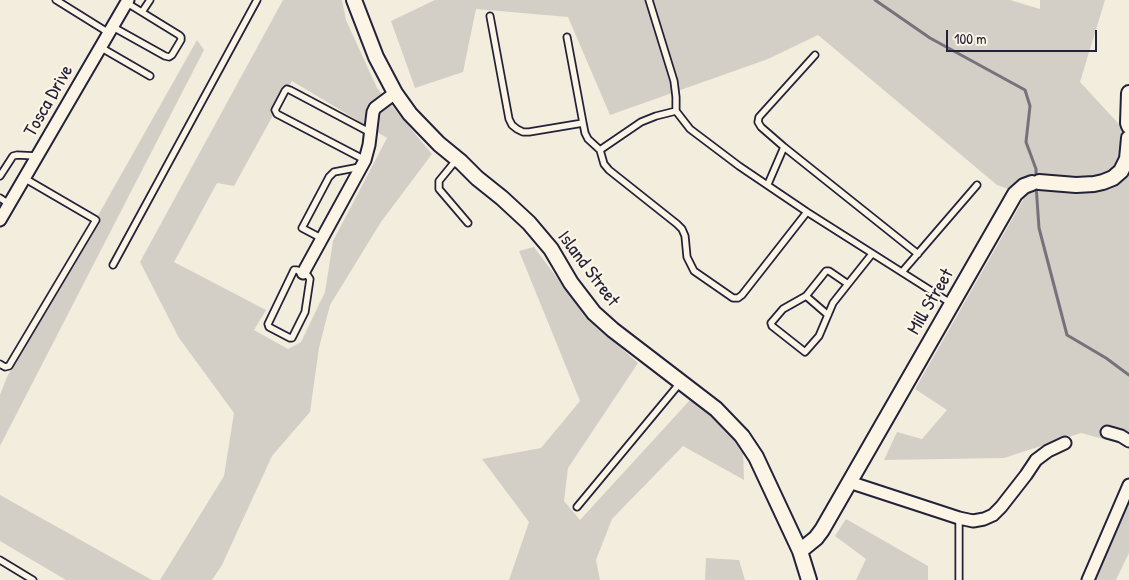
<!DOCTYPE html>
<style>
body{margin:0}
#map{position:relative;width:1129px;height:580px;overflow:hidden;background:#f3edde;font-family:"Patrick Hand",sans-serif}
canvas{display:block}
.scale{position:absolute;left:946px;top:30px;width:151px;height:22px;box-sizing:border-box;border:2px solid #22223b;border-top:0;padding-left:6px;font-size:15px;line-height:18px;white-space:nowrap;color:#22223b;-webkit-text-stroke:4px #fcf5e5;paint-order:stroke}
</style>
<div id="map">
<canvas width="1129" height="580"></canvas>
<div class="scale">100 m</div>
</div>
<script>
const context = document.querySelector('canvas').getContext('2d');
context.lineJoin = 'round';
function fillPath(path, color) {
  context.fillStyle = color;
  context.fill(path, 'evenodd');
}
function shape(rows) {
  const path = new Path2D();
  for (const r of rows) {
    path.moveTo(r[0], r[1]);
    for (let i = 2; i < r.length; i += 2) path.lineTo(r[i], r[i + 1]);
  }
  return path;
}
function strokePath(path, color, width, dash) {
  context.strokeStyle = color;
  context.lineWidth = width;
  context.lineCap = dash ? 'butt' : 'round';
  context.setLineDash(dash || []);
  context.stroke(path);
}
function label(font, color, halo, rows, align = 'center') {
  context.font = font + ' "Patrick Hand",sans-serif';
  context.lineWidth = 4.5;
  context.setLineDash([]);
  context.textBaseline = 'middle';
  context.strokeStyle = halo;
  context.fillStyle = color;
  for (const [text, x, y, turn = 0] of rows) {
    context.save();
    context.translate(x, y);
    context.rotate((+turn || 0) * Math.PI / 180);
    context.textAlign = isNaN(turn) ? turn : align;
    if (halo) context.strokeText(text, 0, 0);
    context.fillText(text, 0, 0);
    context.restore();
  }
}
fillPath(shape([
 [283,0,342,0,346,20,377,88,432,154,381,222,330,305,319,348,310,412,272,456,222,565,212,580,160,580,224,476,234,413,179,338,140,262],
 [292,81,387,138,333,241,325,292,301,342,288,349,254,330,266,310,174,262,217,183,234,186],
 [435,0,1010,0,1040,9,1040,0,1105,0,1080,82,1129,135,1129,446,1081,433,1004,458,884,460,897,432,922,439,947,410,915,389,1026,195,997,185,818,35,768,59,610,115,568,17,476,9,463,72,415,88,391,21],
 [197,40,204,50,0,446,0,395,7,377],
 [534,247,586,317,638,363,568,468,564,501,580,520,690,400,724,423,743,450,744,480,683,446,612,519,596,560,600,580,509,580,529,522,482,459,541,448,580,401,519,251],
 [1129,483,1129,553,1116,580,1089,580],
 [0,495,152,580,66,580,0,541],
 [846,519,928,566,928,580,856,580,866,559,835,536],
 [706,558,739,560,745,580,705,580]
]), '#d4cfc6');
strokePath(shape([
 [875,0,930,38,1025,90,1030,106,1026,142,1036,169,1036,179],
 [1036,185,1039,228,1067,335,1106,358,1129,375]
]), '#75727b', 3);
const service = shape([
 [56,0,109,33],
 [142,12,150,0],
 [490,16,509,119,512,125,517,129,523,132,529,132,583,123,585,133,588,139,600,150,604,164,609,170,677,224,682,229,685,236,687,257,694,271,733,298,738,298,742,295,807,212],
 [113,27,165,56,169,57,172,55,181,40,181,37,179,35,127,3],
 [567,37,583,123],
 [100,47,150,76],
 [815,55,759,117,758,122,761,127,784,147,918,254],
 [676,111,690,129,739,166,807,212,952,304],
 [600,150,641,122,656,116,676,111,676,97,674,81,649,0],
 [457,159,439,181,439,189,468,223],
 [365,160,277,114,275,110,285,91,287,89,290,90,371,133],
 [0,176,13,156,17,155,37,156],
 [768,184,784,147],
 [0,198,9,204],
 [321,238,302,228,329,177,334,172,360,167],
 [113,265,257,0],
 [294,270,297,270,308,276,310,279,305,312,292,338,290,338,269,327,268,324,294,270],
 [902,272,977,185],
 [848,284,833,303,819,336,805,352,772,326,771,323,783,309,806,296,826,271,829,271,848,284,872,254],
 [806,296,828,315],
 [0,364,5,367,9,366,96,220,24,178],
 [577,507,680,383],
 [0,560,33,580],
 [959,580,959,518]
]);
const minor = shape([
 [0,220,128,0],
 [303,273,365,160,369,145,373,112,375,108,395,93],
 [1107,432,1121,436,1129,441],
 [849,482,959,518,973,521,984,519,993,515,1001,507,1026,475,1036,460,1048,451,1065,443],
 [1088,580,1129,485]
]);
const tertiary = shape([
 [354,0,376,57,395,93,410,114,439,144,461,162,477,178,502,198,529,223,551,249,571,283,594,313,613,330,716,409,742,436,756,457,800,551,809,580],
 [1129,93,1128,123,1129,126],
 [1039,182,1076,185,1094,184,1103,182,1113,178,1121,171,1127,159,1129,138],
 [800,551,816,538,822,530,1015,194,1024,186,1032,183]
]);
strokePath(service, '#22223b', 9);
strokePath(minor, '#22223b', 15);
strokePath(tertiary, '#22223b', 18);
strokePath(service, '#fcf5e5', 5.5);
strokePath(minor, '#fcf5e5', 11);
strokePath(tertiary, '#fcf5e5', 14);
label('19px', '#22223b', '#fcf5e5', [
 ["Tosca Drive",49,101,-60],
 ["Island Street",588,269,53],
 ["Mill Street",931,302,-60]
]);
</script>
